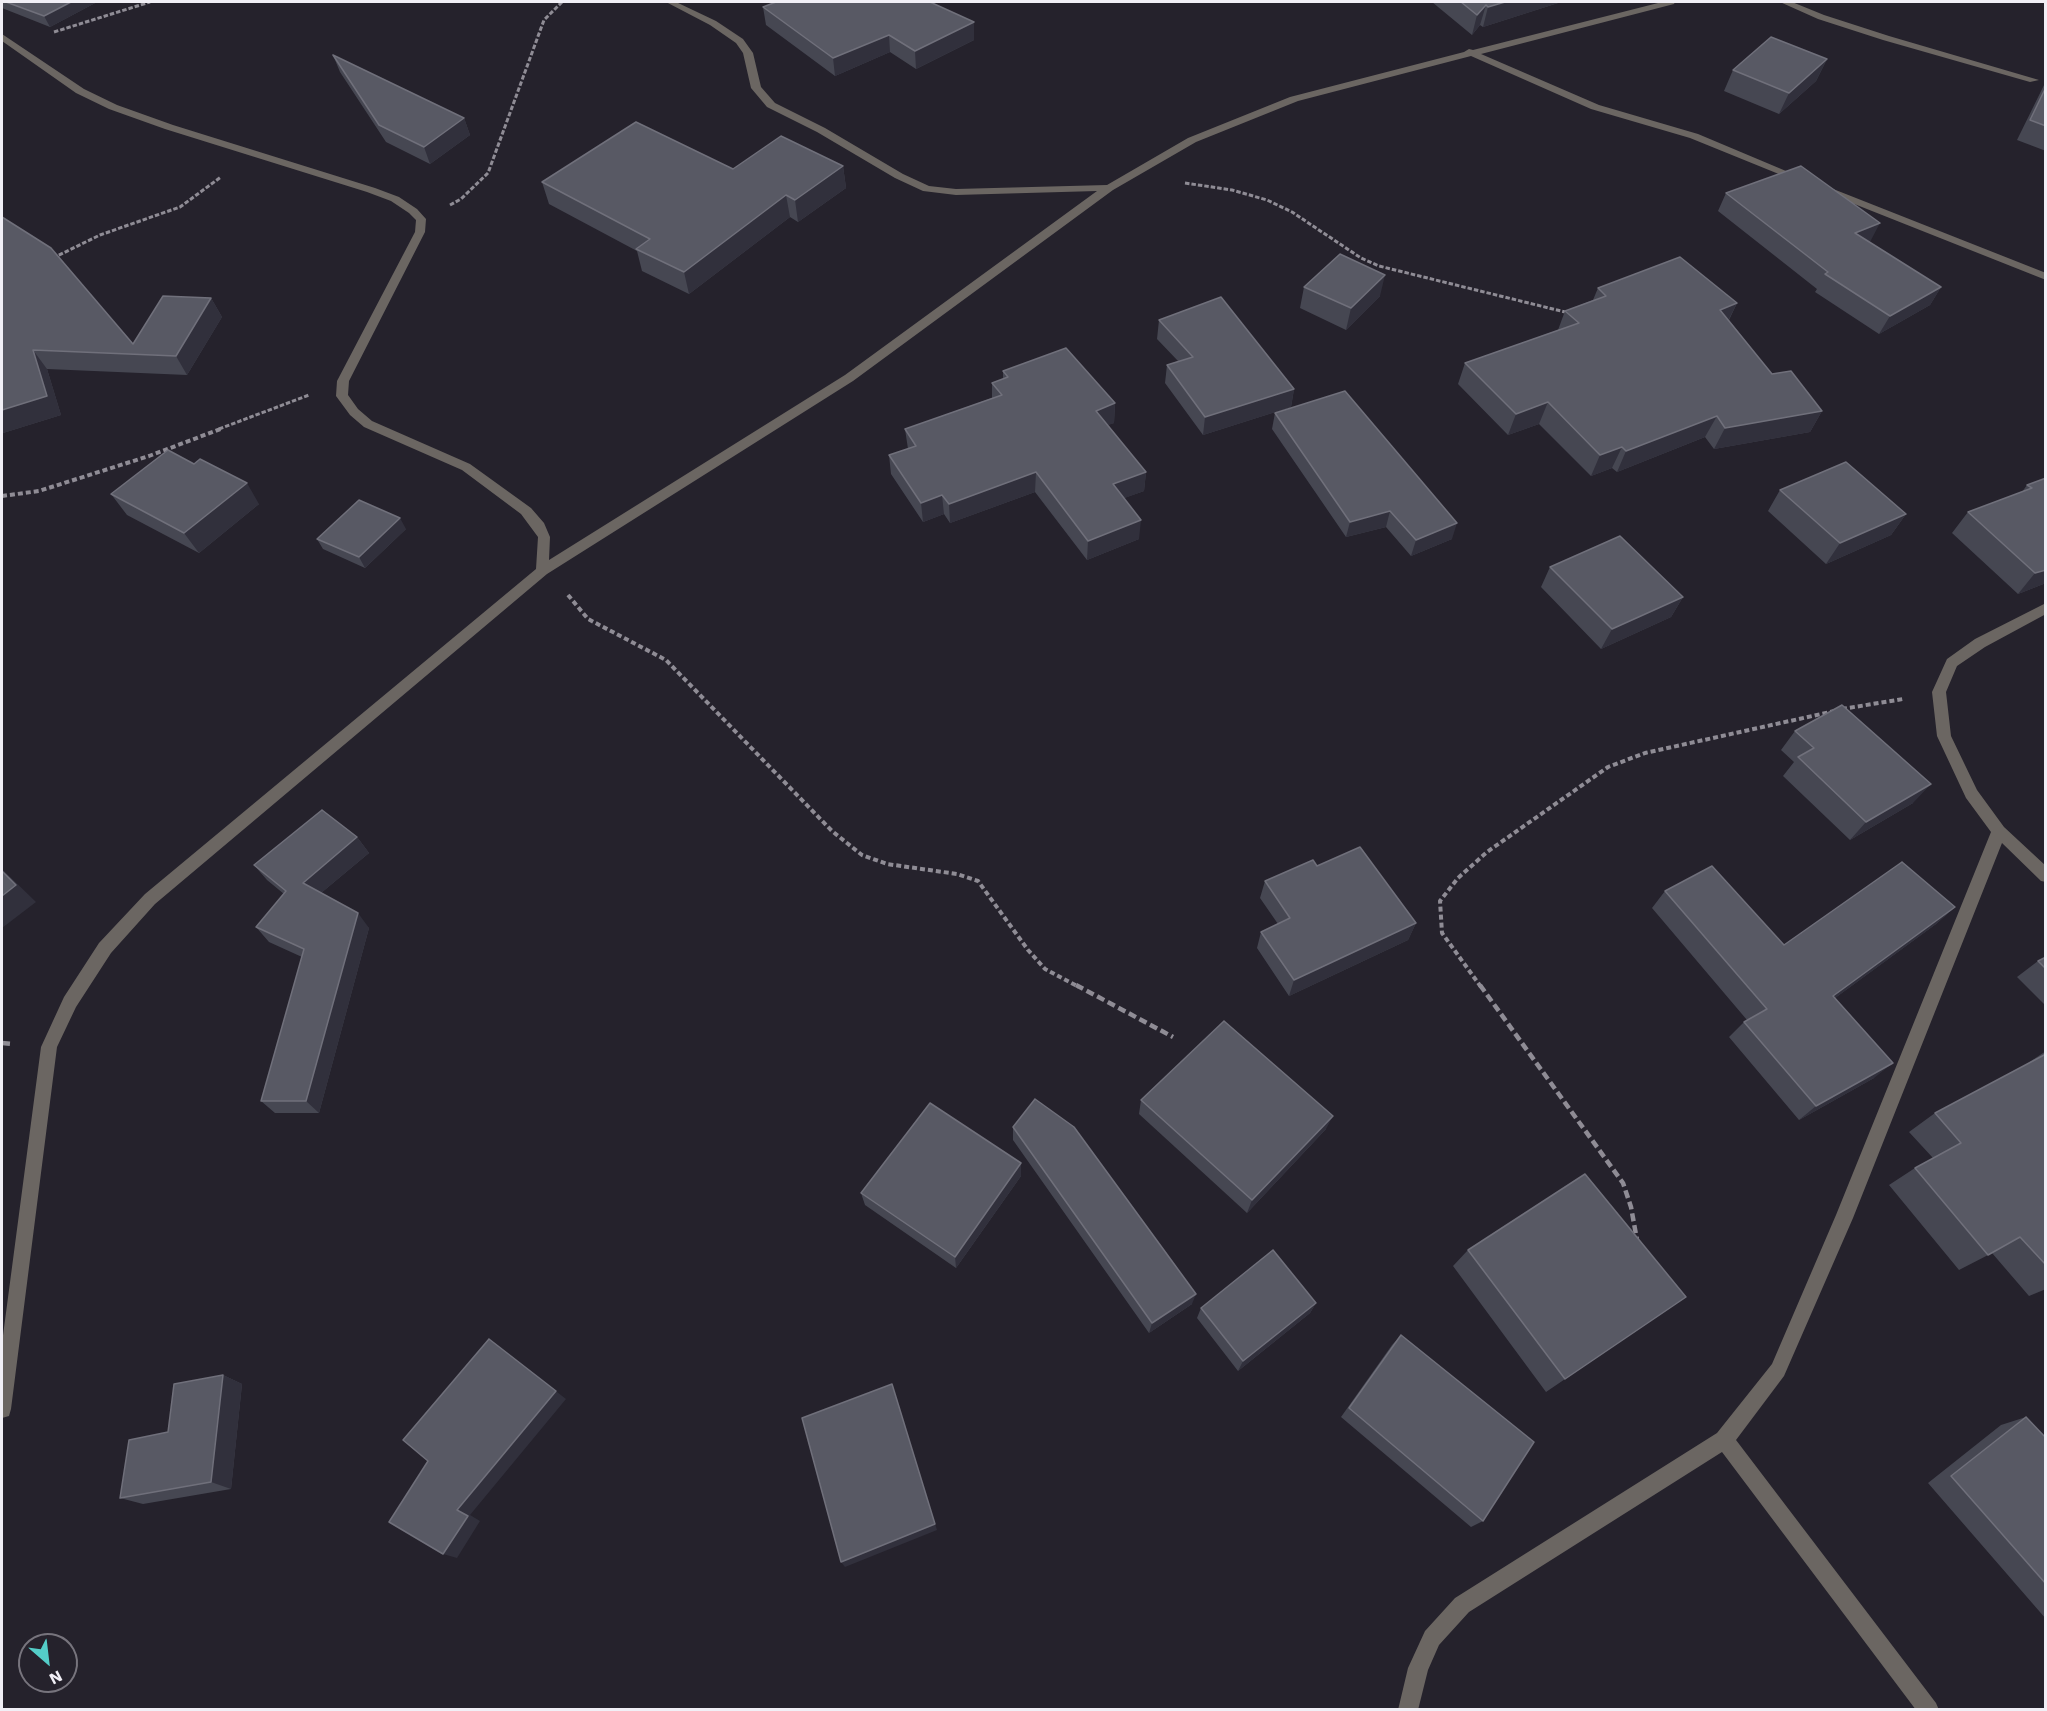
<!DOCTYPE html>
<style>
body{margin:0}
#map{position:relative;width:2047px;height:1711px;overflow:hidden;background:#25222c;font-family:"Work Sans",sans-serif}
canvas{display:block}
.frame{position:absolute;inset:0;border:3px solid #f1eff6;pointer-events:none}
.north{position:absolute;left:18px;top:1633px;width:60px;height:60px;box-sizing:border-box;background:#25222c;border:2px solid #77747d;border-radius:50%;rotate:152deg;font-size:16px;font-weight:700;line-height:24px;text-align:center;color:#f1eff6}
.north::after{content:'';display:block;margin:auto;width:21px;height:27px;background:#54cdc8;clip-path:polygon(50% 0,100% 100%,50% 72%,0 100%)}
</style>
<div id="map">
<canvas width="2047" height="1711"></canvas>
<div class="frame"></div>
<div class="north">N</div>
</div>
<script>
const context = document.querySelector('canvas').getContext('2d');
context.lineJoin = 'round';
function shape(rows) {
  const path = new Path2D();
  for (const r of rows) {
    path.moveTo(r[0], r[1]);
    for (let i = 2; i < r.length; i += 2) path.lineTo(r[i], r[i + 1]);
  }
  return path;
}
function strokePath(path, color, width, dash) {
  context.strokeStyle = color;
  context.lineWidth = width;
  context.lineCap = dash ? 'butt' : 'round';
  context.setLineDash(dash || []);
  context.stroke(path);
}
function fillPath(path, color) {
  context.fillStyle = color;
  context.fill(path, 'evenodd');
}
strokePath(shape([
 [54,32,150,2],
 [1185,183,1232,190,1267,200,1292,212,1361,258,1379,266,1565,312],
 [450,205,461,199,488,173,544,20,562,2],
 [53,258,100,235,180,207,221,177],
 [219,429,309,395]
]), '#8f8c95', 3, [4.5, 2]);
strokePath(shape([
 [2,496,39,491,149,456,223,428],
 [568,595,588,619,666,660,832,831,862,855,887,864,957,874,978,881,1028,950,1045,969,1079,987],
 [1842,709,1903,699],
 [1481,987,1442,933,1440,901,1458,878,1487,852,1608,767,1645,753,1835,711]
]), '#8f8c95', 4, [5, 3]);
strokePath(shape([
 [1076,985,1173,1037],
 [1480,985,1623,1183,1631,1207,1637,1240],
 [2,1043,13,1044]
]), '#8f8c95', 4.5, [8, 4]);
fillPath(shape([
 [666,2,676,2,716,21,743,39,753,53,761,87,775,103,825,128,903,174,929,186,956,189,1107,185,1188,138,1290,97,1464,52,1469,49,1473,50,1662,2,1675,2,1674,4,1481,54,1599,105,1698,134,1805,179,1796,181,1690,138,1591,109,1471,56,1298,101,1196,142,1113,190,853,381,547,574,155,904,111,953,76,1007,57,1047,11,1409,9,1416,2,1418,2,1343,41,1047,64,997,99,943,145,894,536,569,538,537,521,514,462,470,364,427,350,415,336,396,337,381,415,232,416,220,409,213,391,201,367,192,165,129,109,109,76,93,2,41,2,34,84,89,117,105,173,125,375,188,399,197,417,209,426,219,425,232,349,381,348,395,358,409,372,421,470,464,531,508,544,523,550,537,549,560,845,375,1097,191,956,195,923,191,895,178,817,132,767,107,751,88,743,53,736,43,710,25,666,2],
 [1780,2,1792,2,1824,15,1889,36,2039,80,2030,82,1883,40,1818,19,1780,2],
 [1823,185,2046,273,2046,280,1819,190,1818,188,1823,185],
 [2046,603,2046,614,1985,647,1957,666,1946,692,1951,736,1977,790,2004,827,2046,866,2046,882,2041,881,2002,843,1853,1218,1784,1376,1736,1440,1936,1703,1939,1710,1916,1710,1722,1452,1469,1612,1439,1645,1428,1670,1418,1710,1398,1710,1408,1668,1425,1631,1455,1598,1717,1433,1772,1364,1836,1215,1991,832,1966,798,1937,736,1932,692,1947,659,1975,639,2046,603]
]), '#6b6662');
fillPath(shape([
 [2,2,97,2,50,27,2,8],
 [1432,2,1559,2,1558,3,1483,27,1480,25,1472,35],
 [763,7,974,22,974,40,916,69,890,52,835,76,766,25],
 [333,55,464,118,470,135,430,164,386,142,340,72],
 [1827,59,1816,81,1779,114,1724,91,1733,70],
 [2046,81,2046,151,2017,140],
 [843,166,846,188,798,222,790,217,689,294,642,271,637,251,549,204,542,182,733,169],
 [1726,193,1870,242,1941,287,1930,305,1879,334,1815,292,1817,289,1718,211],
 [2,217,133,344,211,298,222,317,187,375,47,369,61,415,3,433],
 [1304,287,1380,296,1346,330,1300,308],
 [1598,288,1737,303,1729,320,1772,374,1822,411,1810,432,1714,449,1705,437,1617,472,1612,468,1591,476,1539,424,1508,435,1458,384,1465,363,1558,330,1565,311,1593,300],
 [1159,320,1294,389,1291,407,1203,435,1165,383,1167,365,1178,361,1157,339],
 [1003,371,1115,403,1114,423,1107,425,1146,472,1144,491,1124,498,1139,539,1087,560,1035,492,950,523,944,514,923,522,891,474,889,455,908,449,905,429,992,398,992,383,1003,379],
 [1275,413,1452,539,1411,556,1386,527,1346,537,1272,429],
 [2046,478,2046,583,2018,594,1952,533,1968,512,2022,492,2027,485],
 [1780,490,1906,514,1891,535,1826,564,1768,511],
 [111,494,259,504,199,553,127,515],
 [406,529,365,568,323,549,317,539],
 [1550,567,1683,597,1671,617,1601,649,1541,587],
 [1795,731,1913,803,1850,840,1783,776,1794,762,1781,750],
 [357,837,369,853,321,893,369,928,319,1113,275,1113,261,1101,302,957,269,942,256,927,284,894,267,880,254,865],
 [1317,866,1416,923,1408,940,1289,996,1257,948,1261,932,1278,924,1260,898,1265,881],
 [1665,891,1784,945,1955,907,1936,924,1835,998,1874,1078,1799,1120,1729,1037,1744,1022,1747,1020,1652,908],
 [2046,957,2046,1006,2017,977,2038,961],
 [2046,1051,2046,1289,2029,1296,1992,1253,1959,1270,1889,1185,1915,1168,1933,1158,1909,1132,1935,1113,2025,1065],
 [1141,1100,1326,1129,1247,1213,1139,1114],
 [1013,1127,1192,1304,1149,1333,1013,1140],
 [1021,1163,1021,1176,956,1268,865,1205,861,1193],
 [1468,1250,1686,1297,1546,1392,1453,1266],
 [1316,1303,1310,1313,1238,1371,1197,1318,1201,1308],
 [1401,1335,1483,1521,1471,1527,1341,1417,1392,1345],
 [223,1375,242,1384,231,1489,143,1504,120,1498,168,1432],
 [2026,1417,2046,1438,2046,1619,1928,1483,2001,1425]
]), '#464752');
fillPath(shape([
 [71,2,97,2,50,27,44,16],
 [1505,2,1559,2,1558,3,1483,27,1488,7],
 [1486,5,1480,25,1472,35,1477,15],
 [974,22,974,40,916,69,915,51],
 [889,35,890,52,835,76,833,58],
 [1827,59,1816,81,1779,114,1789,93],
 [464,118,470,135,430,164,424,147],
 [843,166,846,188,798,222,795,200],
 [786,195,790,217,689,294,684,272],
 [1880,223,1870,242,1845,252,1855,233],
 [1385,275,1380,296,1346,330,1351,308],
 [1941,287,1930,305,1879,334,1890,316],
 [211,298,222,317,187,375,176,356],
 [1737,303,1726,325,1720,310],
 [33,350,47,369,61,415,3,433,2,431,2,410],
 [1294,389,1291,407,1203,435,1205,417],
 [1548,402,1539,424,1508,435,1516,414],
 [1115,403,1114,423,1095,430,1096,411],
 [1822,411,1810,432,1714,449,1725,428],
 [1717,416,1705,437,1617,472,1626,451],
 [1622,447,1612,468,1591,476,1600,455],
 [1036,472,1035,492,950,523,949,504],
 [1146,472,1144,491,1111,503,1113,484],
 [247,483,259,504,199,553,184,533],
 [942,495,944,514,923,522,921,503],
 [1390,511,1386,527,1346,537,1350,522],
 [1906,514,1891,535,1826,564,1840,543],
 [400,518,406,529,365,568,359,557],
 [1141,520,1139,539,1087,560,1088,541],
 [1457,523,1452,539,1411,556,1416,540],
 [2046,570,2046,583,2018,594,2035,573],
 [1683,597,1671,617,1601,649,1612,629],
 [1931,784,1913,803,1850,840,1866,822],
 [357,837,369,853,315,898,303,883],
 [2,869,36,902,2,928],
 [1955,907,1936,924,1816,1012,1833,996],
 [358,913,369,928,319,1113,306,1101],
 [1416,923,1408,940,1289,996,1294,980],
 [1893,1063,1874,1078,1799,1120,1816,1106],
 [1333,1116,1326,1129,1247,1213,1252,1200],
 [1021,1163,1021,1176,956,1268,955,1257],
 [1196,1294,1192,1304,1149,1333,1152,1323],
 [1316,1303,1310,1313,1238,1371,1243,1361],
 [489,1339,566,1399,470,1515,480,1521,457,1558,443,1554],
 [223,1375,242,1384,231,1489,211,1482],
 [892,1384,937,1530,845,1567,841,1562]
]), '#31303c');
const building = shape([
 [6,2,71,2,44,16,6,2],
 [776,2,930,2,974,22,915,51,889,35,833,58,763,7,776,2],
 [1461,2,1505,2,1488,7,1486,5,1477,15,1461,2],
 [1771,37,1827,59,1789,93,1733,70,1771,37],
 [333,55,464,118,424,147,379,125,333,55],
 [2046,87,2046,126,2030,120,2046,87],
 [636,122,733,169,781,136,843,166,795,200,786,195,684,272,636,249,650,239,542,182,636,122],
 [1801,166,1880,223,1855,233,1941,287,1890,316,1825,274,1828,272,1726,193,1801,166],
 [2,217,51,248,133,344,163,296,211,298,176,356,33,350,47,396,2,410,2,217],
 [1340,254,1385,275,1351,308,1304,287,1340,254],
 [1680,257,1737,303,1720,310,1772,374,1791,371,1822,411,1725,428,1717,416,1626,451,1622,447,1600,455,1548,402,1516,414,1465,363,1579,323,1565,311,1606,296,1598,288,1680,257],
 [1221,297,1294,389,1205,417,1167,365,1193,357,1159,320,1221,297],
 [1066,348,1115,403,1096,411,1146,472,1113,484,1141,520,1088,541,1036,472,949,504,942,495,921,503,889,455,916,446,905,429,1002,395,992,383,1008,377,1003,371,1066,348],
 [1345,391,1457,523,1416,540,1390,511,1350,522,1275,413,1345,391],
 [168,450,194,464,200,459,247,483,184,533,111,494,168,450],
 [1846,462,1906,514,1840,543,1780,490,1846,462],
 [2046,478,2046,570,2035,573,1968,512,2032,488,2027,485,2046,478],
 [359,500,400,518,359,557,317,539,359,500],
 [1620,536,1683,597,1612,629,1550,567,1620,536],
 [1842,705,1931,784,1866,822,1798,757,1814,748,1795,731,1842,705],
 [322,810,357,837,303,883,358,913,306,1101,261,1101,304,949,256,927,286,891,254,865,322,810],
 [1360,847,1416,923,1294,980,1261,932,1290,918,1265,881,1313,860,1317,866,1360,847],
 [1902,862,1955,907,1833,996,1893,1063,1816,1106,1744,1022,1767,1009,1665,891,1712,866,1784,945,1902,862],
 [2,871,16,885,2,896,2,871],
 [2046,957,2046,969,2038,961,2046,957],
 [1224,1021,1333,1116,1252,1200,1141,1100,1224,1021],
 [2046,1054,2046,1265,2020,1237,1988,1255,1915,1168,1961,1143,1935,1113,2046,1054],
 [1035,1099,1074,1127,1196,1294,1152,1323,1013,1127,1035,1099],
 [930,1103,1021,1163,955,1257,861,1193,930,1103],
 [1585,1174,1686,1297,1565,1379,1468,1250,1585,1174],
 [1273,1250,1316,1303,1243,1361,1201,1308,1273,1250],
 [1401,1335,1534,1442,1483,1521,1349,1408,1401,1335],
 [489,1339,556,1391,457,1510,468,1516,443,1554,389,1522,428,1461,403,1440,489,1339],
 [223,1375,211,1482,120,1498,129,1440,168,1432,174,1384,223,1375],
 [892,1384,935,1524,841,1562,802,1418,892,1384],
 [2026,1417,2046,1438,2046,1584,1951,1476,2026,1417]
]);
fillPath(building, '#585964');
strokePath(building, '#70707b', 1.5);
</script>
